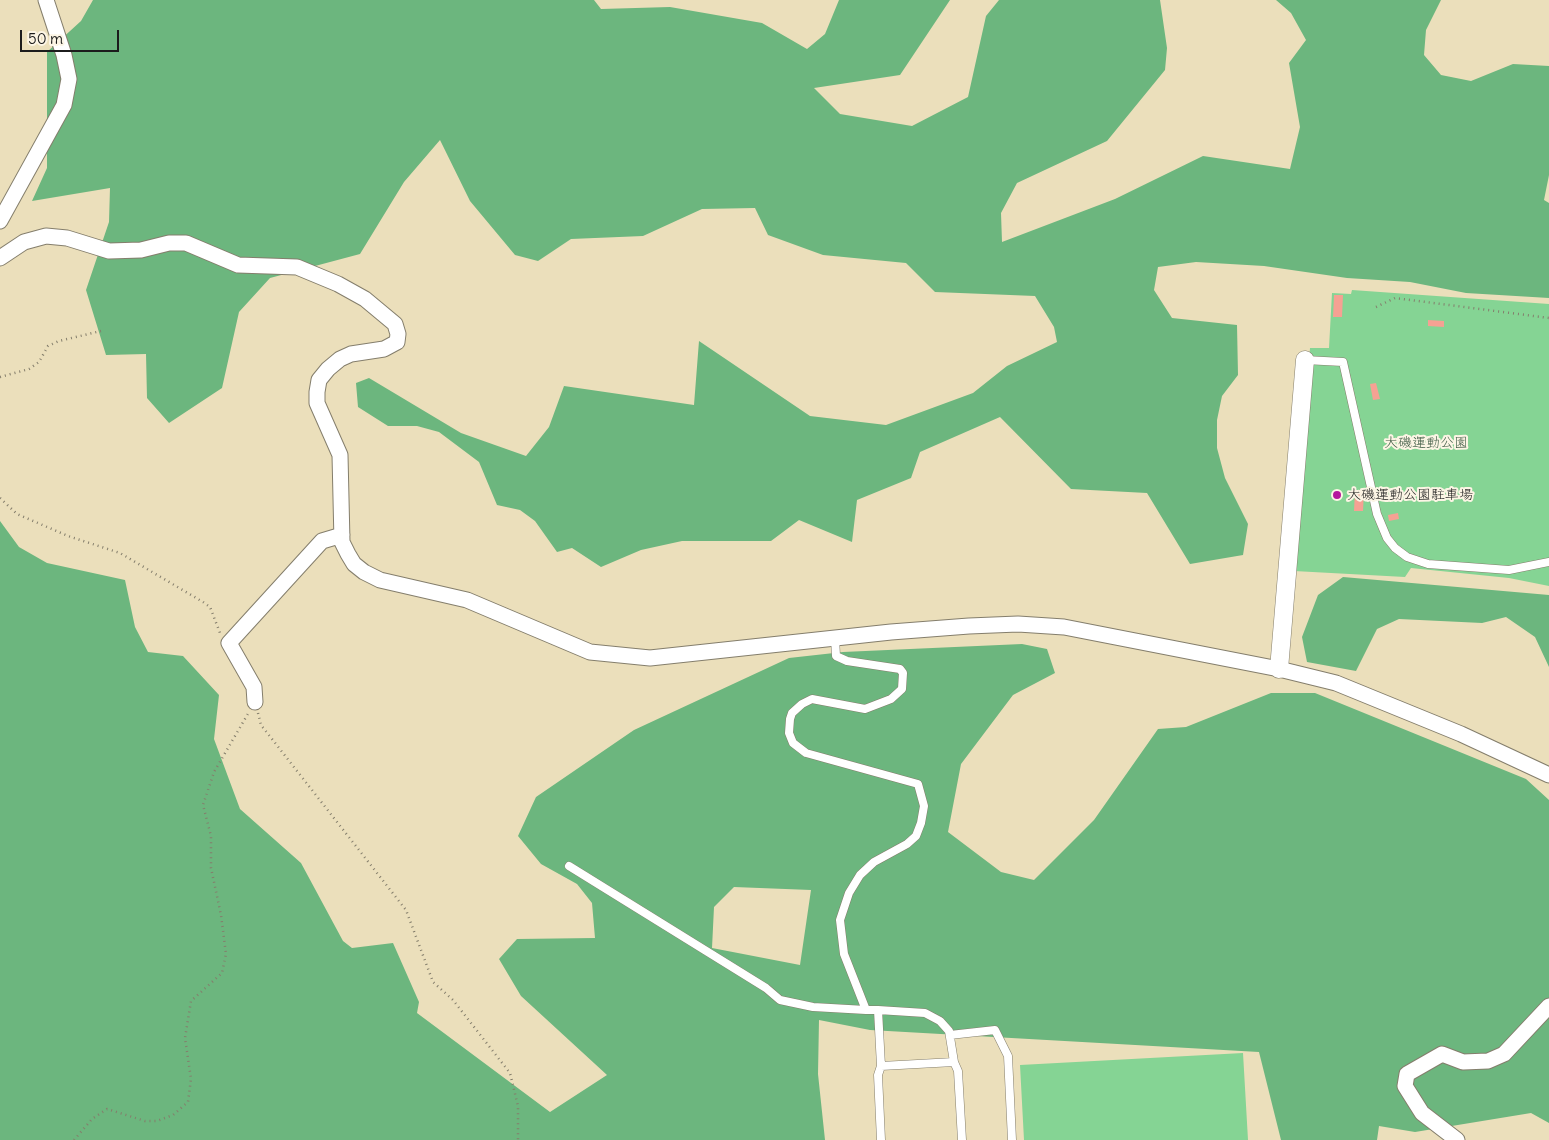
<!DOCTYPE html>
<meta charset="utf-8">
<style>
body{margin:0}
#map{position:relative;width:1549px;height:1140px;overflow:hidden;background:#ebdfbb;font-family:Delius,sans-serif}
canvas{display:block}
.scale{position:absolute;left:20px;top:30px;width:99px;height:22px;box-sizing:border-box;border:2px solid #1c1c1c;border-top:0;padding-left:6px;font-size:15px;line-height:18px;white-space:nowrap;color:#1c1c1c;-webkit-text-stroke:4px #fcf5e5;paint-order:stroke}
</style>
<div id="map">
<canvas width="1549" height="1140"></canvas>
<div class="scale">50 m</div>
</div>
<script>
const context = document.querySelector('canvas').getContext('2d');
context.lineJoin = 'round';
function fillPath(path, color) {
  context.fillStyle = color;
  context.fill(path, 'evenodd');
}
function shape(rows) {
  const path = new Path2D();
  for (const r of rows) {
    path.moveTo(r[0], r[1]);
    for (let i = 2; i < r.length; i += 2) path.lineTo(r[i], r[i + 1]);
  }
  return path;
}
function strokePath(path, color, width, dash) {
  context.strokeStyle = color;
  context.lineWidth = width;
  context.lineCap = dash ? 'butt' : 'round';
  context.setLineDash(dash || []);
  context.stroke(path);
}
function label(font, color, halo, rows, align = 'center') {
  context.font = font + ' Delius,"Klee One",sans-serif';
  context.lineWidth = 4;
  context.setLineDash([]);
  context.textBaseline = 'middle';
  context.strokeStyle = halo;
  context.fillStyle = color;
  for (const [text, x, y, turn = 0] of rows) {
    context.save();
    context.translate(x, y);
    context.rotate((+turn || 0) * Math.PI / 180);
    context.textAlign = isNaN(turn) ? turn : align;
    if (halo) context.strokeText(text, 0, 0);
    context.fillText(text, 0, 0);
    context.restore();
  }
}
fillPath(shape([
 [1352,290,1549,304,1549,586,1509,578,1411,568,1405,577,1294,571,1310,348,1329,348,1332,293,1351,294],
 [1243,1053,1248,1140,1024,1140,1020,1065]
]), '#85d494');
fillPath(shape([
 [93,0,594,0,601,9,670,7,762,23,807,49,825,34,839,0,950,0,900,75,814,88,840,114,912,126,968,97,986,16,999,0,1160,0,1167,48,1165,70,1107,141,1017,183,1001,213,1002,242,1115,199,1203,156,1290,169,1300,127,1289,63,1306,40,1291,13,1276,0,1441,0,1426,30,1424,55,1441,75,1471,81,1513,64,1549,66,1549,175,1544,200,1549,203,1549,298,1466,293,1410,282,1347,278,1264,266,1196,262,1158,267,1154,290,1172,318,1237,325,1238,375,1222,396,1217,420,1217,448,1225,478,1248,524,1243,555,1190,564,1147,493,1071,489,1000,417,920,452,911,478,857,500,852,542,799,520,771,541,682,541,641,550,601,567,572,548,557,552,535,521,520,510,497,505,479,462,439,432,417,426,388,426,358,407,356,383,369,378,461,433,526,456,549,427,564,386,694,405,699,341,810,416,886,425,973,393,1007,366,1057,342,1054,327,1035,296,935,292,906,263,823,255,768,235,755,208,702,209,643,236,571,239,538,261,515,255,470,201,440,140,404,182,360,254,270,278,239,312,222,388,169,423,147,398,146,354,106,355,86,290,109,222,110,188,32,201,47,168,47,52,81,21],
 [0,521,19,547,47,563,125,580,135,627,148,652,183,656,219,695,214,739,240,809,301,863,343,941,352,948,393,943,419,1002,417,1013,550,1112,607,1075,521,996,499,959,517,939,595,938,592,903,577,884,541,864,518,836,536,797,634,730,789,658,843,652,1022,644,1047,649,1055,673,1013,695,961,764,948,832,1001,872,1034,880,1094,820,1158,729,1186,727,1271,693,1315,693,1526,779,1549,800,1549,1123,1531,1113,1415,1132,1379,1126,1377,1140,1281,1140,1259,1052,870,1030,819,1020,818,1074,825,1140,0,1140],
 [734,887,811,890,800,965,712,948,714,907],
 [1343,577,1549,595,1549,667,1535,637,1506,617,1482,623,1399,619,1377,629,1356,671,1307,662,1302,637,1318,595]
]), '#6cb67e');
fillPath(shape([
 [1334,295,1343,295,1342,317,1333,317],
 [1428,320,1444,321,1444,327,1428,326],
 [1376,383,1380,399,1373,400,1370,384],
 [1355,490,1364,491,1363,511,1354,511],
 [1398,513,1399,519,1389,521,1388,515]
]), '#f6a193');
const service = shape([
 [1305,360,1343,362,1377,514,1387,538,1395,548,1407,557,1428,564,1509,570,1549,562],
 [835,638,836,656,847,661,900,669,903,673,902,689,891,699,865,709,812,699,802,704,792,713,790,719,789,733,793,743,806,753,918,784,924,806,921,823,916,836,907,844,874,862,860,875,849,893,840,920,844,954,866,1010,878,1010,925,1013,940,1021,949,1031,954,1062,881,1066,878,1010],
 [569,866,766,988,780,1000,813,1007,866,1010],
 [950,1035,995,1030,1008,1056,1012,1140],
 [954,1062,958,1071,962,1140],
 [881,1066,878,1075,881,1140]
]);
const minor = shape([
 [0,221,64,105,69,79,64,55,46,0],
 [0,258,24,242,46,236,67,238,109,251,141,250,169,243,186,243,238,265,297,267,338,284,365,299,395,324,398,334,397,342,384,349,351,354,340,359,328,369,319,380,317,392,317,403,340,455,342,542,348,554,354,564,364,572,380,580,467,600,590,652,650,658,891,632,969,626,1018,624,1064,627,1279,669,1336,683,1461,734,1549,775],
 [255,702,254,687,229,643,322,541,342,535],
 [1457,1140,1422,1113,1405,1086,1407,1074,1442,1054,1463,1062,1488,1061,1504,1054,1549,1006]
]);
const tertiary = shape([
 [1279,669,1305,360]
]);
strokePath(service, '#847e6c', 9);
strokePath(minor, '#847e6c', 17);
strokePath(tertiary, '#847e6c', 19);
strokePath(shape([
 [1376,307,1395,298,1549,318],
 [0,377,29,369,39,362,48,346,59,341,101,331],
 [0,498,17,514,68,536,120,553,203,602,210,607,220,633],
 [258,713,261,725,406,910,433,982,453,1000,510,1073,518,1106,518,1140],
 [74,1140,92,1119,107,1109,145,1121,157,1121,173,1115,188,1102,191,1079,185,1038,191,1001,222,973,226,954,221,915,211,868,211,836,203,805,214,772,249,712]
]), '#847e6c', 2.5, [1, 4]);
strokePath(service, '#fff', 8);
strokePath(minor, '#fff', 15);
strokePath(tertiary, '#fff', 18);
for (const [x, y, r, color] of [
 [1337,495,5,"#b5179e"]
]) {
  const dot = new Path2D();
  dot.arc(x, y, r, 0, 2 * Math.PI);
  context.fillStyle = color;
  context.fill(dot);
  strokePath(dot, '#fcf5e5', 2);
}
label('14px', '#415c46', '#fcf5e5', [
 ["大磯運動公園",1426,443]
]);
label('14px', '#1c1c1c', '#fcf5e5', [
 ["大磯運動公園駐車場",1347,495]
], 'left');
</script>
